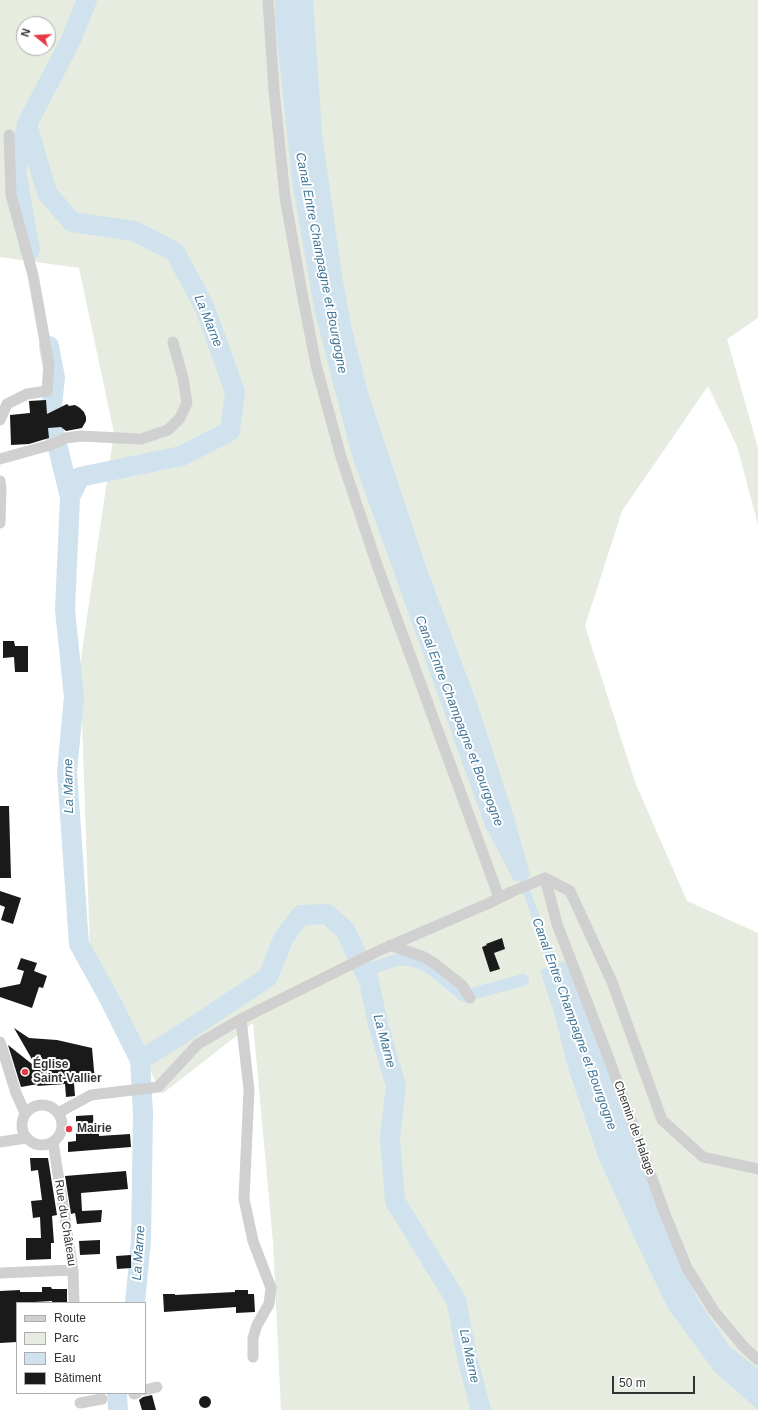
<!DOCTYPE html>
<meta charset="utf-8">
<style>
body{margin:0}
#map{position:relative;width:758px;height:1410px;overflow:hidden;background:#fff;font-family:Helvetica,sans-serif}
canvas{display:block}
.legend{position:absolute;left:16px;top:1302px;width:130px;height:92px;box-sizing:border-box;background:#fff;border:1px solid #adadad;margin:0;padding:5px 7px;list-style:none;font-size:12px;color:#333}
.legend li{display:flex;align-items:center;gap:8px;height:20px}
.legend b{width:20px;border:1px solid #adadad}
.north{position:absolute;left:16px;top:16px;width:40px;height:40px;box-sizing:border-box;background:#fff;border:1px solid #adadad;border-radius:50%;rotate:288deg;font-size:11px;font-weight:700;line-height:16px;text-align:center;color:#333}
.north::after{content:'';display:block;margin:auto;width:14px;height:18px;background:#e63946;clip-path:polygon(50% 0,100% 100%,50% 72%,0 100%)}
.scale{position:absolute;left:612px;top:1376px;width:83px;height:18px;box-sizing:border-box;border:2px solid #333;border-top:0;padding-left:5px;font-size:12px;line-height:14px;white-space:nowrap;color:#333;-webkit-text-stroke:3px #fff;paint-order:stroke}
</style>
<div id="map">
<canvas width="758" height="1410"></canvas>
<ul class="legend">
<li><b style="height:5px;background:#d0d0d0"></b>Route</li>
<li><b style="height:11px;background:#e6ecdf"></b>Parc</li>
<li><b style="height:11px;background:#cfe2ee"></b>Eau</li>
<li><b style="height:11px;background:#1a1a1a"></b>Bâtiment</li>
</ul>
<div class="north">N</div>
<div class="scale">50 m</div>
</div>
<script>
const context = document.querySelector('canvas').getContext('2d');
context.lineJoin = 'round';
function fillPath(path, color) {
  context.fillStyle = color;
  context.fill(path, 'evenodd');
}
function shape(rows) {
  const path = new Path2D();
  for (const r of rows) {
    if (r.length === 3) {
      path.moveTo(r[0] + r[2], r[1]);
      path.arc(r[0], r[1], r[2], 0, 2 * Math.PI);
      continue;
    }
    path.moveTo(r[0], r[1]);
    for (let i = 2; i < r.length; i += 2) path.lineTo(r[i], r[i + 1]);
  }
  return path;
}
function strokePath(path, color, width, dash) {
  context.strokeStyle = color;
  context.lineWidth = width;
  context.lineCap = dash ? 'butt' : 'round';
  context.setLineDash(dash || []);
  context.stroke(path);
}
function label(font, color, halo, rows, align = 'center') {
  context.font = font + ' Helvetica,sans-serif';
  context.lineWidth = 4;
  context.setLineDash([]);
  context.textBaseline = 'middle';
  context.strokeStyle = halo;
  context.fillStyle = color;
  for (const [text, x, y, turn = 0] of rows) {
    context.save();
    context.translate(x, y);
    context.rotate((+turn || 0) * Math.PI / 180);
    context.textAlign = isNaN(turn) ? turn : align;
    if (halo) context.strokeText(text, 0, 0);
    context.fillText(text, 0, 0);
    context.restore();
  }
}
fillPath(shape([
 [0,0,758,0,758,318,727,339,758,448,758,525,737,446,708,386,622,511,585,626,635,782,687,901,758,933,758,1410,281,1410,273,1242,253,1023,162,1094,90,951,80,665,114,433,79,268,0,257],
 [24,24,48,24,48,48,24,48]
]), '#e6ecdf');
fillPath(shape([
 [275,0,313,0,322,133,342,276,352,329,369,396,424,561,478,706,514,817,530,875,526,880,558,963,565,961,579,990,672,1240,697,1298,729,1346,758,1369,758,1410,714,1371,668,1308,641,1252,598,1157,568,1068,555,1016,540,970,549,967,519,880,514,881,485,826,352,456,315,313,292,181,275,19]
]), '#cfe2ee');
strokePath(shape([
 [364,971,399,959,414,961,429,967,464,996,523,980]
]), '#cfe2ee', 12);
strokePath(shape([
 [87,0,70,42,27,124,47,193,72,222,134,231,175,252,205,308,235,392,230,431,181,456,80,477,70,497,65,610,74,697,67,772,79,944,110,1000,140,1060,176,1038,268,977,284,937,301,915,327,914,345,930,369,981,378,1024,396,1086,390,1138,395,1201,456,1300,468,1361,481,1410],
 [27,125,16,171,30,250],
 [49,346,55,378,51,414],
 [53,428,70,497],
 [135,1303,141,1241,143,1113,140,1060],
 [117,1393,118,1410]
]), '#cfe2ee', 20);
fillPath(shape([
 [46,400,47,414,67,404,69,406,75,405,80,408,84,412,86,417,86,421,82,428,66,431,61,427,48,428,49,438,29,444,11,445,10,415,30,413,29,401],
 [3,641,14,641,15,646,28,646,28,672,15,672,14,657,3,658],
 [0,806,9,806,11,878,0,878],
 [0,891,21,898,13,924,1,920,5,907,0,905],
 [502,938,505,949,494,953,500,969,490,972,482,947,487,945,486,944],
 [21,958,37,963,34,971,47,976,43,988,39,987,32,1008,0,997,0,988,20,984,24,971,17,969],
 [14,1028,29,1038,57,1040,92,1048,95,1081,74,1083,75,1096,66,1097,65,1084,37,1086,38,1084,21,1087,8,1045,37,1068],
 [93,1115,94,1133,99,1132,99,1136,130,1134,131,1147,68,1152,68,1142,76,1141,76,1116],
 [30,1158,48,1158,57,1215,52,1216,54,1243,51,1243,51,1259,26,1260,26,1238,41,1238,40,1217,33,1218,31,1201,42,1200,38,1170,31,1171],
 [126,1171,128,1189,81,1193,82,1211,102,1210,101,1222,77,1224,75,1213,71,1214,65,1176],
 [100,1240,100,1254,80,1255,79,1241],
 [131,1255,131,1268,117,1269,116,1256],
 [42,1287,51,1287,52,1289,67,1289,67,1303,52,1303,52,1301,17,1303,17,1342,0,1343,0,1291,20,1290,20,1292,42,1292],
 [235,1290,248,1290,248,1294,254,1294,255,1312,236,1313,236,1307,164,1312,163,1294,175,1294,175,1295,235,1292],
 [152,1395,156,1410,142,1410,139,1400,143,1397],
 [205,1402,6]
]), '#1a1a1a');
strokePath(shape([
 [268,0,274,90,285,197,303,298,316,365,341,457,377,565,499,897],
 [0,420,7,404,27,394,47,391,49,364,33,275,11,195,9,135],
 [0,459,50,445,66,438,80,436,141,439,168,430,180,418,187,403,183,378,173,342],
 [0,481,1,488,0,523],
 [545,878,557,924,609,1059,665,1214,687,1268,714,1311,743,1346,758,1360],
 [390,945,424,957,434,963,462,985,470,998],
 [241,1019,249,1090,244,1199,253,1241,271,1288,269,1304,257,1325,253,1338,253,1357],
 [0,1042,16,1093,25,1113],
 [42,1125,20],
 [58,1113,91,1095,158,1087,198,1044,241,1019,378,951,487,904,511,892,545,878,570,891,612,982,662,1120,703,1157,758,1169],
 [0,1142,26,1138],
 [53,1142,73,1270,74,1303],
 [0,1273,73,1270],
 [145,1390,157,1387],
 [134,1394,137,1393],
 [80,1403,102,1399]
]), '#d0d0d0', 11);
for (const [x, y, r, color] of [
 [25,1072,4,"#e63946"],
 [69,1129,4,"#e63946"]
]) {
  const dot = new Path2D();
  dot.arc(x, y, r, 0, 2 * Math.PI);
  context.fillStyle = color;
  context.fill(dot);
  strokePath(dot, '#fff', 1.5);
}
label('bold 12px', '#333', '#fff', [
 ["Église",33,1065],
 ["Saint-Vallier",33,1079],
 ["Mairie",77,1129]
], 'left');
label('12px', '#333', '#fff', [
 ["Chemin de Halage",634,1128,70],
 ["Rue du Château",65,1223,81]
]);
label('italic 13px', '#3f7597', '#fff', [
 ["Canal Entre Champagne et Bourgogne",321,263,79],
 ["La Marne",208,321,68],
 ["Canal Entre Champagne et Bourgogne",459,721,69],
 ["La Marne",69,786,-91],
 ["Canal Entre Champagne et Bourgogne",574,1024,70],
 ["La Marne",384,1041,75],
 ["La Marne",139,1253,-86],
 ["La Marne",469,1356,78]
]);
</script>
